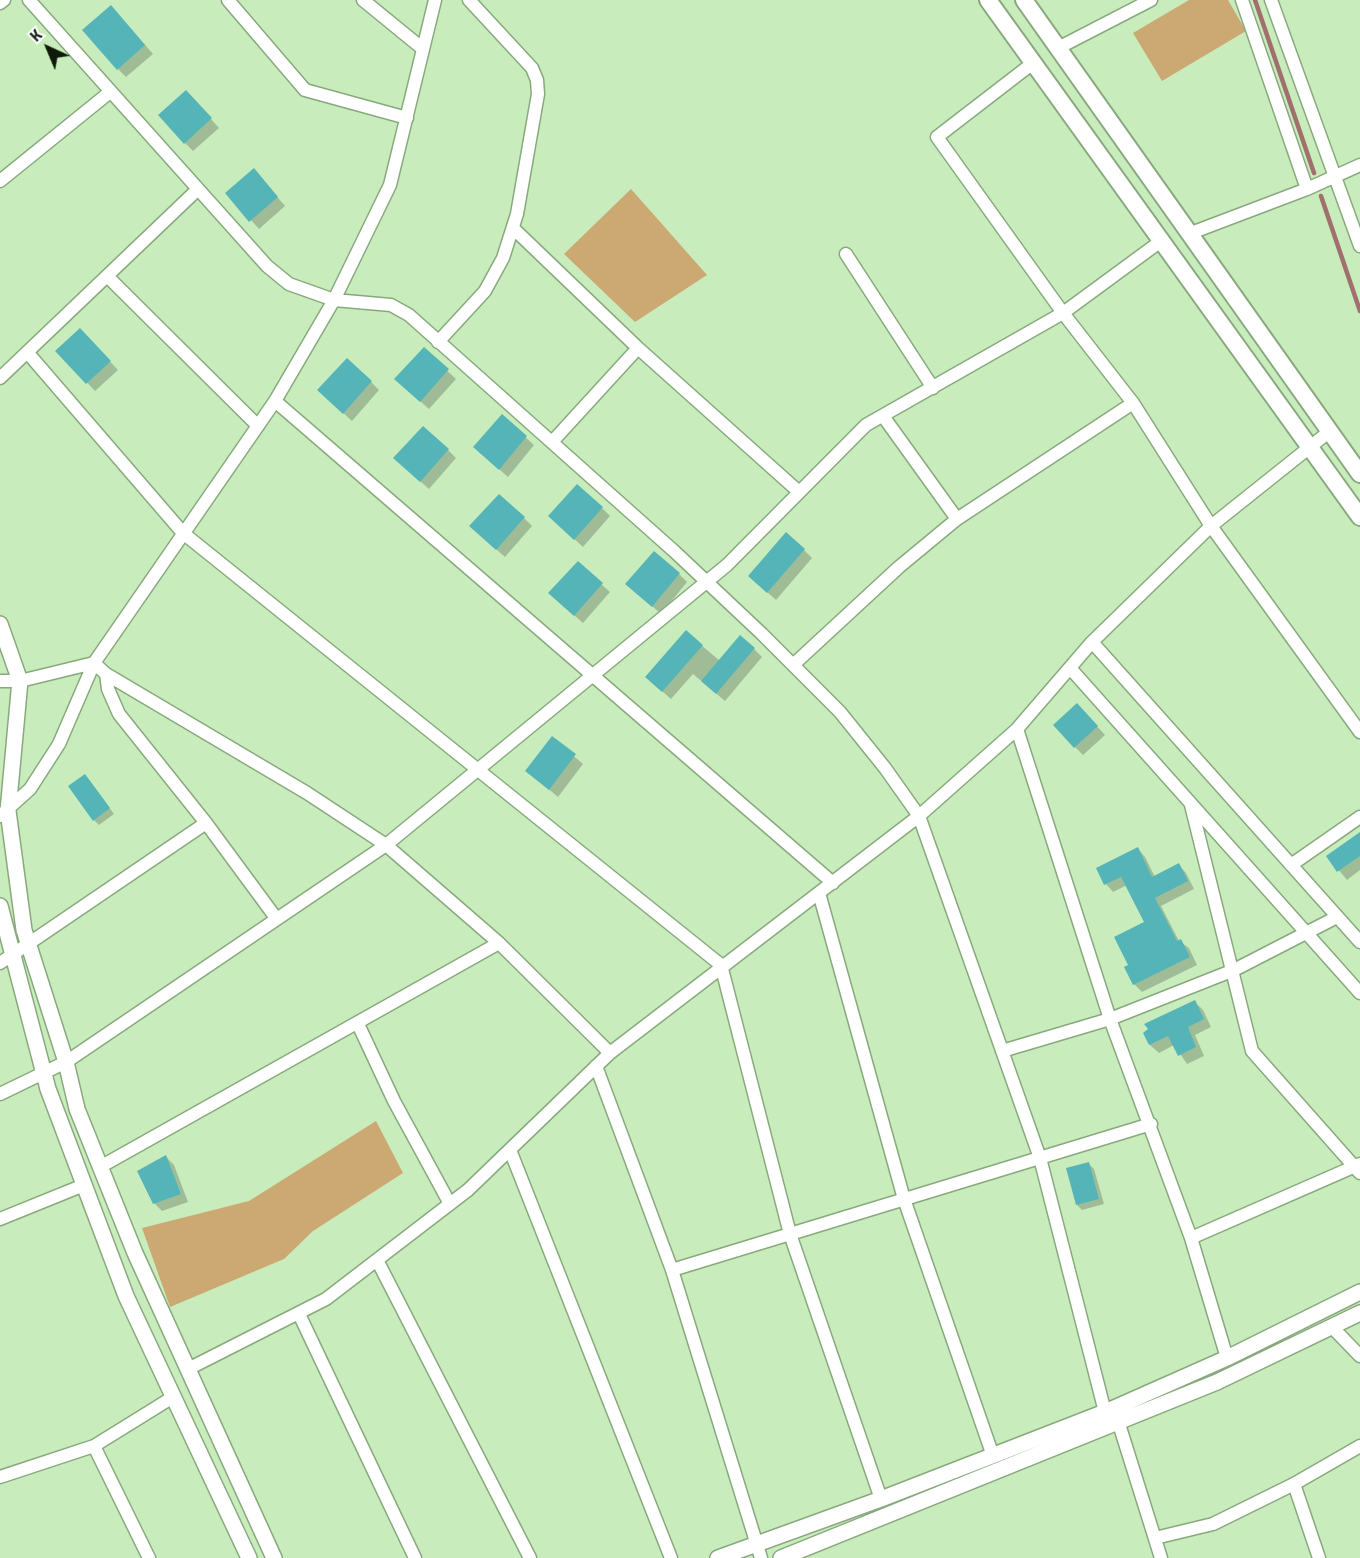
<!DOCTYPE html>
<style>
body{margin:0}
#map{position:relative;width:1360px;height:1558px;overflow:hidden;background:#c9ecbd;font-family:"Titillium Web",sans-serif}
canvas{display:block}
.north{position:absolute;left:18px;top:18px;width:60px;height:60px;-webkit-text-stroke:4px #fff;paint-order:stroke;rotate:316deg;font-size:16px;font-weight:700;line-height:24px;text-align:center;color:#0e1b0a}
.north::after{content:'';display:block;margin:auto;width:21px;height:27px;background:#0e1b0a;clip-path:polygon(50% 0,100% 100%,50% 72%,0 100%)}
</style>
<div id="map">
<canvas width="1360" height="1558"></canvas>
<div class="north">K</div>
</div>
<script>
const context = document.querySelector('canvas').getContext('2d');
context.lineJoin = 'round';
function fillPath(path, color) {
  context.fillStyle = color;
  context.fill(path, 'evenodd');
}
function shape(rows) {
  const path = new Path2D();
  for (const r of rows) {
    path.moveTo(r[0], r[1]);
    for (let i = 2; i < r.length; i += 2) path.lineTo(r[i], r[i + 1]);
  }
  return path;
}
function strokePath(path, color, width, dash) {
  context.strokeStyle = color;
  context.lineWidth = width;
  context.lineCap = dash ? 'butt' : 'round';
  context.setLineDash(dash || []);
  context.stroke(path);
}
fillPath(shape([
 [1189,0,1228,0,1246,31,1162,81,1133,33],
 [631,189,707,275,635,322,564,254],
 [376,1121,403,1173,313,1231,284,1259,170,1307,142,1228,249,1201]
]), '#cca972');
fillPath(shape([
 [119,15,153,54,126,77,118,69],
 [194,100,219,128,193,151,185,143],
 [262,179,285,206,259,229,227,193],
 [88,338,118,370,95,391,57,351],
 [424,349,456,379,429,409,404,387],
 [371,382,379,390,352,421,327,398],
 [502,416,534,445,508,477,483,455],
 [448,450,456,458,429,489,403,466],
 [602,508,610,516,583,547,558,524],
 [524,518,532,526,505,557,479,534],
 [804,550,812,558,776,600,758,584],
 [578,563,610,592,583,623,558,601],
 [679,574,687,582,661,614,636,592],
 [686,632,720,661,754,649,762,657,725,701,693,674,671,699,655,685],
 [1085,713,1105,735,1083,755,1075,747],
 [553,738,583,764,558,797,527,771],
 [90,781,114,814,99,825,94,820],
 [1360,834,1360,870,1347,880,1328,857],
 [1138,849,1145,857,1155,877,1179,865,1186,873,1194,889,1161,906,1179,941,1189,948,1197,965,1142,992,1134,984,1130,965,1146,922,1127,885,1113,892,1106,884],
 [1195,1002,1203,1010,1211,1027,1195,1035,1204,1056,1187,1064,1174,1045,1159,1053,1150,1045,1145,1033],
 [166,1157,174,1165,188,1202,162,1211,154,1203],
 [1088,1163,1094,1169,1104,1204,1082,1210,1077,1205]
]), '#0003');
strokePath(shape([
 [1255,0,1314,173],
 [1321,196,1360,311]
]), '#a1706d', 4.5);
fillPath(shape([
 [111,5,145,45,117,70,82,30],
 [186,90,212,118,184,144,158,115],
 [254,168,278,197,249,222,225,193],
 [80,328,111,361,86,384,55,351],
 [424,347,449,369,420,402,394,379],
 [347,358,372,381,343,414,317,390],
 [502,414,527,436,499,470,473,447],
 [423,426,449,449,420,482,393,458],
 [577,484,603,507,574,540,548,516],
 [499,494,525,517,496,550,469,526],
 [786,532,805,549,767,593,748,576],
 [654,551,680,573,652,607,625,584],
 [578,561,603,583,574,616,548,593],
 [686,630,703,645,662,692,645,677],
 [740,635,755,648,716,694,701,681],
 [1077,703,1098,726,1074,748,1053,725],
 [552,736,576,754,549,790,525,771],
 [85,774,110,808,93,821,68,786],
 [1360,832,1360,856,1337,872,1326,856],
 [1138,847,1152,877,1179,863,1188,881,1155,898,1177,941,1181,939,1190,957,1133,985,1124,967,1128,965,1114,937,1144,922,1121,877,1104,885,1096,868],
 [1195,1000,1204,1019,1188,1027,1196,1047,1178,1056,1168,1036,1149,1045,1143,1033,1148,1029,1144,1024],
 [166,1155,181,1194,153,1204,137,1171],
 [1089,1162,1099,1199,1076,1205,1066,1168]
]), '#54b4b7');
const minor = shape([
 [29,0,267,266,289,284,334,300,391,305,409,315,675,552,762,634,840,712,885,768,919,816,1040,1158,1105,1412],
 [228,0,305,90,407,118],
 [363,0,423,49],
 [1242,0,1307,189],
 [1271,0,1360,246],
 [0,3,4,0],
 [1058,48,1151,0],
 [1033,63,937,137,1063,313,1133,403,1211,526,1360,732],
 [0,181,110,92],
 [514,229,638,348,798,491],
 [1191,233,1307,189,1360,165],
 [846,254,933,388],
 [107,276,258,426],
 [438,342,485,291,503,258,517,214,538,94,537,80,532,68,469,0],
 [27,352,183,533,721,965,790,1234,881,1499],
 [0,378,197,190],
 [275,401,833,883],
 [883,416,957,519],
 [552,442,638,348],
 [1092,642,1360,942],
 [793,665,899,567,957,519,1133,403],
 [1070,668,1360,993],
 [106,674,108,689,119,714,206,823,276,918],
 [0,681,20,681,94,663,275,401,334,300,390,185,435,0],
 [1017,729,1110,1019,1191,1238,1227,1358],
 [1191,805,1252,1051,1360,1173],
 [0,816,30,789,59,744,94,663,106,674,307,793,386,845,499,943,610,1053],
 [1291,865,1360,817],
 [819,893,904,1199,993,1456],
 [0,963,206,823],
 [358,1024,394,1101,450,1204],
 [1002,1051,1110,1019,1234,970,1337,917],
 [596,1066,672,1270,761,1558],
 [0,1094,66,1062,386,845,727,565,866,425,1063,313,1161,241],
 [510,1150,671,1558],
 [100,1167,499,943],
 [0,1219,84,1185],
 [1191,1238,1360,1164],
 [377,1260,530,1558],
 [672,1270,1151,1124],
 [299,1314,415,1558],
 [1332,1327,1360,1356],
 [188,1369,326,1299,468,1190,610,1053,919,816,1017,729,1092,642,1211,526,1330,431],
 [1119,1424,1161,1558],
 [94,1446,149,1558],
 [0,1477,94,1446,173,1397],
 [1294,1484,1319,1558],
 [1155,1538,1213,1524,1294,1484,1360,1446]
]);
const tertiary = shape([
 [0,624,20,681,8,811,24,930,66,1062,77,1109,135,1253,274,1558],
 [0,906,48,1089,126,1296,249,1558],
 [718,1558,881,1499,1105,1412,1227,1358,1360,1292],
 [781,1558,1217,1382,1360,1313]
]);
const secondary = shape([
 [988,0,1360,517],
 [1024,0,1360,474]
]);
strokePath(minor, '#88a97d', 15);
strokePath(tertiary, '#88a97d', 18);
strokePath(secondary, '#88a97d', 20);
strokePath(minor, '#fff', 12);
strokePath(tertiary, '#fff', 15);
strokePath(secondary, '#fff', 16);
</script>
